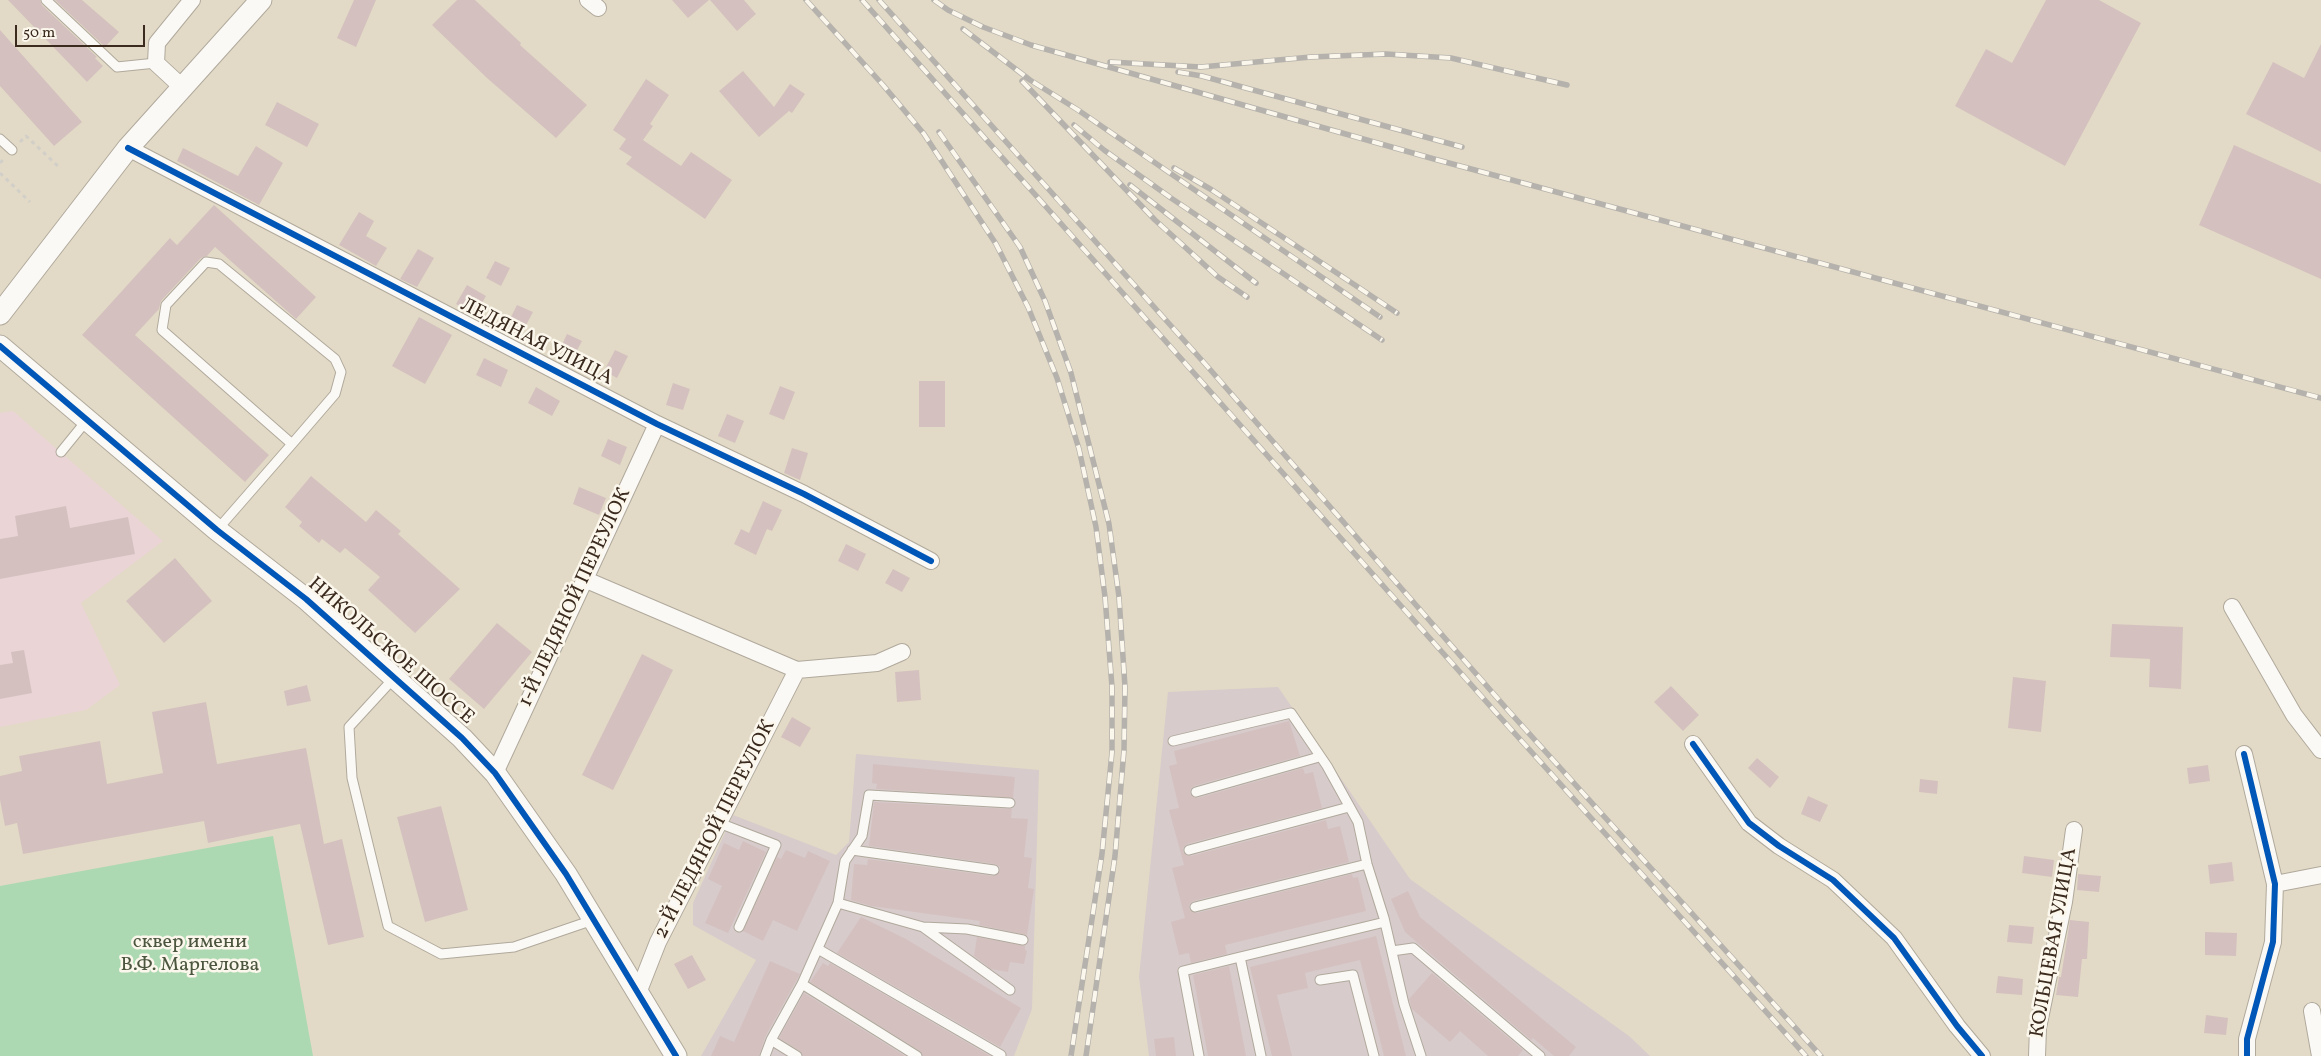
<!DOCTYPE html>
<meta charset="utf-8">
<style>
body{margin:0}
#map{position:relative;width:2321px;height:1056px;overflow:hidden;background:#e2dac6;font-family:Vollkorn,serif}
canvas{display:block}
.scale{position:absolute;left:15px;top:25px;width:130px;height:22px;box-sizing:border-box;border:2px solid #3b2a1e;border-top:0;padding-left:6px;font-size:15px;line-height:18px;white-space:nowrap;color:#3b2a1e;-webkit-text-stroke:4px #fbf7ec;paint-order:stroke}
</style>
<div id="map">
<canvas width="2321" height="1056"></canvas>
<div class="scale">50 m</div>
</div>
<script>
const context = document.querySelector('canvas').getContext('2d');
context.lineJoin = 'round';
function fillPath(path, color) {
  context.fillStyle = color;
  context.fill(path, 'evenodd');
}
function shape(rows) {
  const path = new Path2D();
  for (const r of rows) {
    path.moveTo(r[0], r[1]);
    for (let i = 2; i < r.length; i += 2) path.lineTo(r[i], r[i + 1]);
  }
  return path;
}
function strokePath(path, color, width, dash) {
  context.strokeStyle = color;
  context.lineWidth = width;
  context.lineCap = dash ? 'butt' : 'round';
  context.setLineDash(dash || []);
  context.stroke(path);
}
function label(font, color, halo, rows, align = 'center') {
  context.font = font + ' Vollkorn,serif';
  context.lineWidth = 5;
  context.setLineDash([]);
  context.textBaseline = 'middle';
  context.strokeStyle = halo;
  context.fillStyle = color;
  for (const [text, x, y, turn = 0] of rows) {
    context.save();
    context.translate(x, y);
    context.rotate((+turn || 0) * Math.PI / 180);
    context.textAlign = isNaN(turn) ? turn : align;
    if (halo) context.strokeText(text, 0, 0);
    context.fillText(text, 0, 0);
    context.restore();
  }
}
fillPath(shape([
 [13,411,163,541,81,603,120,685,86,710,0,727,0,413]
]), '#ead4d6');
fillPath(shape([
 [1278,687,1410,879,1629,1036,1650,1056,1149,1056,1139,977,1168,692],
 [856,754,1039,770,1032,1009,1014,1056,701,1056,756,960,693,925,693,903,733,815,836,855,849,842]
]), '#d7cbcc');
fillPath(shape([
 [273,836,313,1056,0,1056,0,886]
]), '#acd9b1');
fillPath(shape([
 [8,0,40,0,42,5,97,57,95,58,103,66,87,82],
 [55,0,82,0,119,32,105,47],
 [354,0,376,0,356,47,337,38],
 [457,0,475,0,521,43,520,45,587,105,556,138,487,78,432,25],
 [672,0,709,0,688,18],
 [710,0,744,0,756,14,737,31],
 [2046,0,2099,0,2141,23,2065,166,1955,106,1986,49,2012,63],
 [0,30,82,122,54,146,0,86],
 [2321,44,2321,152,2246,114,2273,62,2304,78],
 [743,71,774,107,790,84,805,94,792,113,789,111,759,137,719,91],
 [646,79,669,95,650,124,653,126,643,140,681,166,691,152,732,180,705,219,626,164,632,157,619,149,626,139,613,130],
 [277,102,319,124,307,147,265,125],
 [2234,145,2321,184,2321,279,2199,225],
 [256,146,283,163,259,205,177,161,183,148,238,176],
 [214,205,316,297,296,319,215,247,207,256,201,258,161,301,159,309,135,335,269,455,245,482,82,335,170,238,177,245],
 [359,212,374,221,366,236,387,248,376,266,339,245],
 [418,249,434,258,417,287,400,279],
 [495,261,510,268,501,286,486,278],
 [467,285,486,296,475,315,456,304],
 [517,305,533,312,521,335,506,327],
 [419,317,452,335,425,384,392,366],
 [567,334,582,341,573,358,559,351],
 [615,350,628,356,617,378,604,371],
 [484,358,508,370,501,387,476,375],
 [919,381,945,381,945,427,919,427],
 [673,383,690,389,683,410,666,405],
 [780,386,795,392,784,420,769,414],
 [536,387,560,401,552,416,528,403],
 [727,414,744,421,735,443,718,436],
 [608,439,627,447,620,465,601,456],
 [792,448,808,453,800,480,784,473],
 [311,476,366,522,376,510,401,531,398,534,460,589,415,633,368,590,380,577,345,548,340,553,322,539,319,543,299,526,302,522,285,507],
 [579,487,606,498,599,515,573,504],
 [763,501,782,510,772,531,767,529,756,555,734,544,741,529,749,533],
 [66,506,70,528,128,517,135,554,0,579,0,539,18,536,15,516],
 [846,544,866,554,858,571,838,561],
 [175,558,212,601,164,643,126,601],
 [893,569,910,578,902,592,885,583],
 [497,623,532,652,484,709,449,679],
 [2112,624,2183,627,2181,689,2149,687,2150,659,2110,657],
 [24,650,32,693,0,699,0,665,13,663,11,652],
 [642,654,673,670,613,790,582,775],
 [919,670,921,700,897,702,895,672],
 [2013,677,2046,681,2041,732,2008,728],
 [307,685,311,701,287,706,284,691],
 [1671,686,1699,715,1683,731,1654,702],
 [206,702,217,764,306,748,324,844,342,839,364,937,328,945,300,824,208,843,204,821,23,854,17,823,5,826,0,800,0,776,22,771,19,756,100,741,107,784,163,773,152,712],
 [792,717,811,728,800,747,781,737],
 [1289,721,1300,756,1194,786,1190,790,1190,794,1198,798,1303,768,1305,774,1313,772,1322,808,1187,844,1183,848,1183,852,1191,856,1326,820,1328,829,1340,826,1349,862,1193,901,1189,905,1189,909,1197,913,1352,874,1353,878,1358,877,1366,911,1225,945,1227,954,1191,963,1189,953,1179,955,1171,922,1185,918,1172,868,1184,865,1169,810,1179,808,1169,766,1177,764,1174,751],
 [1757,758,1779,777,1770,788,1748,768],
 [873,764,1015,777,1013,798,876,789,877,784,872,783],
 [2208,765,2210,781,2189,784,2187,768],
 [1920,779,1938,781,1937,794,1919,792],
 [1808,796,1828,805,1820,822,1801,814],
 [874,802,1012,809,1011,818,1028,819,1024,857,1032,858,1028,888,1034,889,1027,935,979,925,980,921,871,906,851,900,854,864,867,865,868,859,993,876,1000,871,1000,867,995,864,869,846],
 [441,806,468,910,425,922,397,817],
 [743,841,766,852,728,933,705,923,722,886,708,879,724,843,739,850],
 [786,850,805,858,808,851,830,861,797,931,773,920,763,941,743,931,777,857,781,859],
 [2024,856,2054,860,2052,877,2022,873],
 [2232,862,2234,881,2210,884,2208,865],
 [2078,874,2101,876,2099,892,2077,890],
 [1408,891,1420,917,1576,1047,1569,1056,1554,1056,1533,1038,1531,1040,1405,932,1391,899],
 [861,917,906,939,1021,1008,1000,1047,837,953],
 [2070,920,2089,922,2087,959,2082,959,2078,997,2056,995,2059,977,2061,977],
 [2009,925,2034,927,2032,944,2007,942],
 [2205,932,2237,933,2236,956,2205,955],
 [1376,936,1406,1056,1384,1056,1360,960,1305,973,1308,988,1277,995,1292,1056,1272,1056,1250,967],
 [977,937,1025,946,1025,950,1027,951,1024,964,1010,962,1008,972,991,969,974,956],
 [692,955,706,980,688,989,674,964],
 [770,961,800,974,765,1037,759,1056,711,1056,720,1036,734,1042],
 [823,963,828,966,830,963,990,1056,923,1056,920,1051,810,982],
 [1229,966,1246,1056,1208,1056,1193,975],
 [1432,973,1523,1050,1518,1056,1488,1056,1460,1031,1450,1042,1412,1009,1409,999],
 [1998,976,2023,979,2022,995,1996,993],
 [804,993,905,1056,803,1056,800,1051,779,1038],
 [2206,1015,2228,1018,2226,1035,2204,1033],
 [1174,1037,1176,1056,1156,1056,1154,1039]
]), '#d4c1bf');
const service = shape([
 [46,0,117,67,156,63],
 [0,139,12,150],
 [61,452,87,420],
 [217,530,292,444,162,330,166,305,206,262,219,264,335,359,341,372,335,394,292,444],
 [394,678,349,727,352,778,388,926,441,954,514,947,593,920],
 [1173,741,1291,713,1327,766,1358,822,1367,864,1384,918,1404,1004,1421,1056],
 [1196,792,1319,757],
 [719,823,776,845,739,927],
 [852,850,994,870],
 [1189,850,1349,807],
 [838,903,923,927,1010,990],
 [1195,907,1367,864],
 [923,927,967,929,1023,940],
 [818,949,1001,1055],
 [1392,951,1413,948,1540,1056],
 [1320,980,1353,975,1374,1056],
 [802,984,917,1056],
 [771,1040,797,1056],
 [765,1056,771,1040,802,984,838,903,845,861,862,836,869,795,1010,803],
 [1199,1056,1183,971,1240,957],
 [1261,1056,1240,957,1385,922]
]);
const minor = shape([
 [588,0,598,8],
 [182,87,156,63,157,43,192,0],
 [128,148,657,424,804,494,931,561],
 [584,579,797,670,658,942,638,993],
 [2232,607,2294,715,2321,750],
 [797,670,877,663,902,652],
 [1693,744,1749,823,1779,846,1833,880,1894,938,1957,1026,1982,1056],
 [2244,754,2275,884,2273,942,2247,1039,2247,1056],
 [495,773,657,424],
 [2275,884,2321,875],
 [2312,1011,2320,1056],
 [2037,1056,2038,1028,2064,902,2074,830]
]);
const tertiary = shape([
 [0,314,128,148,261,0],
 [0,346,217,530,306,599,462,738,495,773,566,874,676,1056]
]);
strokePath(service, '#b0a99c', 11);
strokePath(minor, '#b0a99c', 18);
strokePath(tertiary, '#b0a99c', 23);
strokePath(shape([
 [20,142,26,136,59,167],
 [0,163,5,158],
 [0,173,30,202]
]), '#d2cfc9', 3, [4, 4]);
strokePath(service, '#fbf9f6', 9);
strokePath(minor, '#fbf9f6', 16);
strokePath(tertiary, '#fbf9f6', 21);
const rail = shape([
 [806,0,883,85,924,134,996,244,1028,307,1057,378,1079,449,1096,527,1105,597,1112,687,1112,752,1102,854,1071,1056],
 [862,0,1499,716,1806,1056],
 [879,0,1207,366,1506,708,1821,1056],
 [934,0,948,10,983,27,1031,45,1434,159,2321,398],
 [963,29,1030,80,1078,110,1380,317],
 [1110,62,1201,67,1311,57,1386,54,1451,58,1567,85],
 [1178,72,1202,76,1462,147],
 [1022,81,1155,220,1218,277,1247,297],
 [1074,125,1104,150,1171,198,1382,340],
 [939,132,1020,247,1045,301,1071,373,1109,524,1119,597,1125,687,1124,750,1115,856,1086,1056],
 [1174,168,1212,190,1397,313],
 [1130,185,1256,283]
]);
strokePath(rail, '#b5b2ad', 5.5);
strokePath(rail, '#fbf7ec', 4, [11]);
strokePath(shape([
 [128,148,657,424,804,494,931,561],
 [0,346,217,530,306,599,462,738,495,773,566,874,676,1056],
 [1693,744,1749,823,1779,846,1833,880,1894,938,1957,1026,1982,1056],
 [2244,754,2275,884,2273,942,2247,1039,2247,1056]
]), '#0057b8', 6);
label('20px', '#3b2a1e', '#fbf7ec', [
 ["ЛЕДЯНАЯ УЛИЦА",536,343,27],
 ["1-Й ЛЕДЯНОЙ ПЕРЕУЛОК",576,598,-65],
 ["НИКОЛЬСКОЕ ШОССЕ",390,652,41],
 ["2-Й ЛЕДЯНОЙ ПЕРЕУЛОК",716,830,-63],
 ["КОЛЬЦЕВАЯ УЛИЦА",2055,943,-80]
]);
label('20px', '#4c563e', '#fbf7ec', [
 ["сквер имени",190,943],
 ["В.Ф. Маргелова",190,966]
]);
</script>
